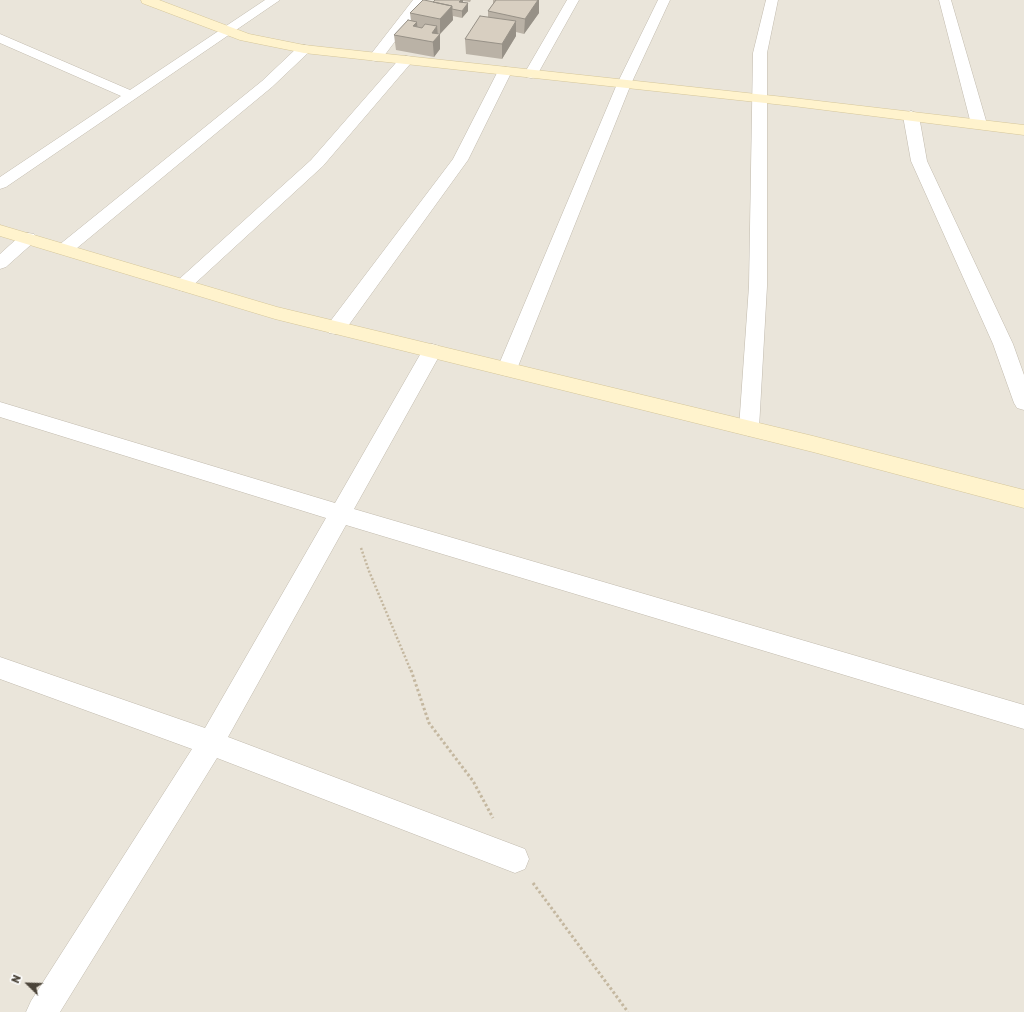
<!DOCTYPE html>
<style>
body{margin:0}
#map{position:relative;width:1024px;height:1012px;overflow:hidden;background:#f6f3ec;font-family:Rubik,sans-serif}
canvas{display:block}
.north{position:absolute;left:8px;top:964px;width:40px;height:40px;-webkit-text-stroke:3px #fff;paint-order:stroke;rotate:293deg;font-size:11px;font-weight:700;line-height:16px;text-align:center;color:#4b4439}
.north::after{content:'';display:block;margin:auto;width:14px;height:18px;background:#4b4439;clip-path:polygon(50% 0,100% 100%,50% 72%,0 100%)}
</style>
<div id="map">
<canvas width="1024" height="1012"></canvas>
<div class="north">N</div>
</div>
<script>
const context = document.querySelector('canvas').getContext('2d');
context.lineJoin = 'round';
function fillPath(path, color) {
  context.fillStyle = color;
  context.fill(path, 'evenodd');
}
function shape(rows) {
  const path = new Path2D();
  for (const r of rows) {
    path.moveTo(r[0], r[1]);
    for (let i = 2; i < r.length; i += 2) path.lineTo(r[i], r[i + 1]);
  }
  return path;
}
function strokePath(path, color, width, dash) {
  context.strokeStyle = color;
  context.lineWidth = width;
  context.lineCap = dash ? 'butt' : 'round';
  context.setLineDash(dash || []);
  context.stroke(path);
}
fillPath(shape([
 [0,0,1024,0,1024,1012,0,1012]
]), '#eae5da');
const street = shape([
 [265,0,280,0,6,187,0,189,0,177,121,96,0,43,0,34,130,90,265,0],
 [413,0,426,0,381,60,376,61,371,60,369,57,371,54,413,0],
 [567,0,579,0,536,77,531,78,526,77,524,74,567,0],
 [658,0,670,0,631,84,517,369,514,374,507,376,500,374,497,369,617,84,658,0],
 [766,0,778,0,767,53,767,286,759,428,756,433,749,436,742,433,739,428,749,286,753,53,766,0],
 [939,0,951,0,987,124,984,127,979,129,974,127,971,124,939,0],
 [304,45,309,46,311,49,309,52,272,87,71,253,65,254,59,253,56,249,59,245,262,81,299,46,304,45],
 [406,56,411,57,413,60,411,63,323,166,189,289,183,291,177,289,174,285,177,281,311,160,401,57,406,56],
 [505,67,510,68,512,71,468,160,343,333,336,334,329,333,327,328,329,323,453,159,498,71,500,68,505,67],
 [911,111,916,113,919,116,927,161,1013,344,1024,375,1024,410,1017,408,1014,403,993,344,911,161,903,116,906,113,911,111],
 [28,233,34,234,37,238,34,242,6,267,0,269,0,254,22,234,28,233],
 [432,344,439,346,442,351,354,509,1024,705,1024,729,346,525,228,737,525,849,529,859,525,869,515,873,217,758,60,1012,26,1012,31,1001,192,749,0,679,0,657,205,728,326,518,0,417,0,402,335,503,425,346,432,344]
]);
const secondary = shape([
 [141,0,159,0,249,34,304,45,793,98,1024,125,1024,135,793,106,304,53,240,40,142,3,141,0],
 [0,225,277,307,813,436,1024,490,1024,508,813,452,275,319,0,236,0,225]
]);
strokePath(street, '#c2bbae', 1);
strokePath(secondary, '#d6c79b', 1);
strokePath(shape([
 [361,548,369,571,411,671]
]), '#c4b79f', 2.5, [2, 2]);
strokePath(shape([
 [411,670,429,723,473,781,493,818],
 [533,883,628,1012]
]), '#c4b79f', 3, [2.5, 2.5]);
fillPath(street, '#fff');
fillPath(secondary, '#fff3cd');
fillPath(shape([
 [435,0,471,0,470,2,463,1,463,2,468,3,468,11,462,18,453,16,453,20,440,34,438,33,440,49,434,57,396,50,394,35,411,21,410,13,433,2],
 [493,0,539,0,539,13,524,34,516,32,516,36,502,59,466,54,465,39,488,17,488,11,493,4]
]), '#bab2a6');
fillPath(shape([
 [461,0,463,0,463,5,459,2],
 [538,0,539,0,539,13,524,34,525,19],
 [468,3,468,11,462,18,462,11],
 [452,6,453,20,440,34,440,19],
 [516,21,516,36,502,59,502,44],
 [417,22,418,37,413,26],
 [437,26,438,36,440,34,440,49,434,57,432,33]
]), '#979187');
const building = shape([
 [423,0,424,0,452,6,440,19,410,13,423,0],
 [435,0,461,0,459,2,468,3,462,11,452,9,452,6,433,2,435,0],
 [496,0,538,0,525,19,488,11,496,0],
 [480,16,516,21,502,44,465,39,480,16],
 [408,20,417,22,413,26,422,28,425,24,437,26,432,33,440,34,433,42,394,35,408,20]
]);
fillPath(building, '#d8cfc1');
strokePath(building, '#979187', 1);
</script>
